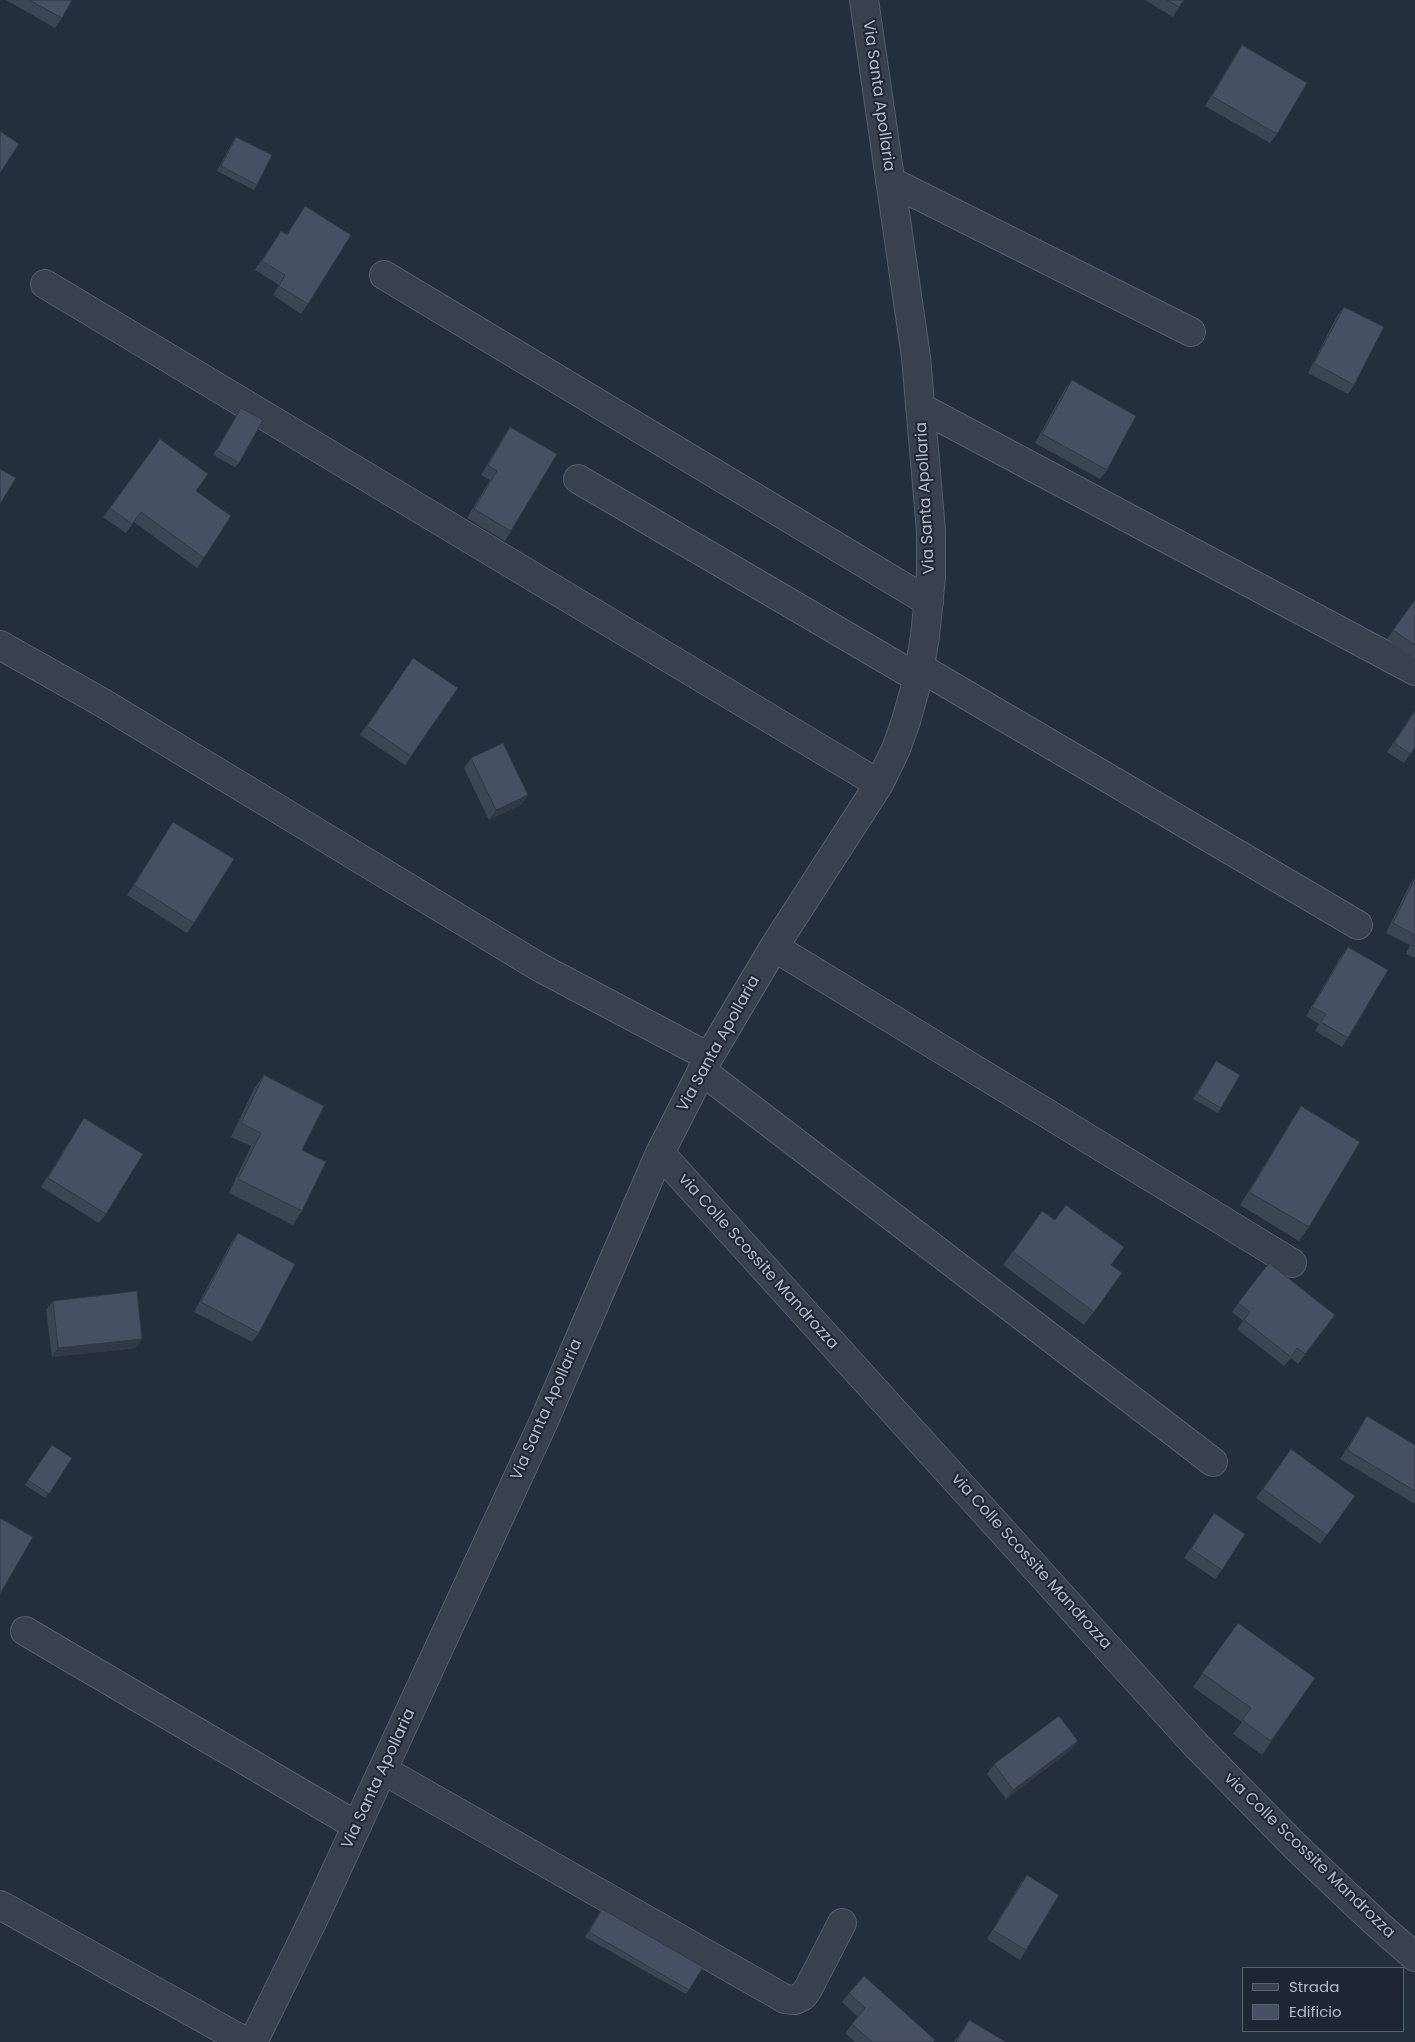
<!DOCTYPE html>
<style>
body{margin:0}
#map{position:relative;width:1415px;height:2042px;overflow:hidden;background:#242f3e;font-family:Poppins,sans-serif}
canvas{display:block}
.legend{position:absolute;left:1242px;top:1967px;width:162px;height:65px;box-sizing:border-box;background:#1d2633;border:1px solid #59626f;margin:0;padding:6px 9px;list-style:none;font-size:15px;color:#b4bcc9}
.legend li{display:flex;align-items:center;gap:10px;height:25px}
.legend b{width:25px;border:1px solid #59626f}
</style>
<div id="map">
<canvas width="1415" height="2042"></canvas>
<ul class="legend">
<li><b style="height:6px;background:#38414e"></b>Strada</li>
<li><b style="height:14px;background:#455162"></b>Edificio</li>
</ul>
</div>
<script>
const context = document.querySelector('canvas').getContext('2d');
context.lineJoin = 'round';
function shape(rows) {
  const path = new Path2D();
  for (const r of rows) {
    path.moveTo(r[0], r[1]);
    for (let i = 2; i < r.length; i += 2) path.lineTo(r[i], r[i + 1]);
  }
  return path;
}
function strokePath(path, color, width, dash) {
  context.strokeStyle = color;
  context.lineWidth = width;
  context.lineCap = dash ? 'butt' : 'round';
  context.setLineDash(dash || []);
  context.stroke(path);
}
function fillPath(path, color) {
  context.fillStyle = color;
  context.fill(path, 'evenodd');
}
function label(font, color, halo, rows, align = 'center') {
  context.font = font + ' Poppins,sans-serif';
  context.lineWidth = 4;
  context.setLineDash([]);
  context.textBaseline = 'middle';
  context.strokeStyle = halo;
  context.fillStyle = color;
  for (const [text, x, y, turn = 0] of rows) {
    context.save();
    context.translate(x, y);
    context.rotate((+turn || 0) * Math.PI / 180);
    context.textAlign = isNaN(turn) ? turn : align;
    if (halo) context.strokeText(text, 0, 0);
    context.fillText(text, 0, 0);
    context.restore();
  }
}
const minor = shape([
 [890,181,1191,332],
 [384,275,929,602],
 [45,284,879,784],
 [920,407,1415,671],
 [578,479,918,678],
 [0,645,103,703,539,967,709,1057],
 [919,667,1358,925],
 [774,947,1292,1263],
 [702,1071,1213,1462],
 [660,1153,1195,1744,1296,1847,1375,1922,1415,1957],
 [25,1631,357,1826],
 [383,1770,785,1999,795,2000,803,1996,808,1989,842,1923],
 [0,1905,246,2042],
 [253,2042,315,1916,544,1421,660,1153,709,1057,774,947,879,784,896,749,906,721,918,678,925,636,931,577,931,531,916,357,864,0]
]);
strokePath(minor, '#565f6c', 30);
strokePath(minor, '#38414e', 28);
fillPath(shape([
 [6,0,72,0,62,18,55,28],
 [1145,0,1184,0,1173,17],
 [1242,45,1277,134,1270,143,1205,106,1236,54],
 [236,137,257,185,254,190,217,171,233,141],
 [305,206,308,304,301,314,273,295,279,285,255,270,281,231,287,234],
 [1344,307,1354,385,1348,394,1308,373,1337,316],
 [1072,380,1107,470,1100,479,1035,443,1065,389],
 [241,408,239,463,235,467,213,455],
 [510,427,511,531,505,541,467,518,490,480,481,475,504,436],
 [160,439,204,558,197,568,134,522,126,533,103,517],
 [1415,600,1415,659,1387,639],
 [413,658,458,688,405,765,360,735],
 [1415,710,1415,747,1404,763,1387,752],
 [471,758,522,804,489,820,464,768],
 [173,822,194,923,187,933,127,895],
 [1415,877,1415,958,1406,954,1410,945,1386,933,1410,884],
 [1348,947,1348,1038,1342,1047,1315,1031,1319,1024,1306,1016,1341,956],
 [1216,1061,1221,1108,1218,1113,1193,1099],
 [264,1075,302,1150,302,1211,293,1225,229,1193,251,1146,231,1137,254,1089],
 [1301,1106,1309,1227,1299,1241,1240,1205,1292,1120],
 [84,1118,106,1214,99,1223,41,1187],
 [1042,1211,1122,1273,1084,1325,1003,1265],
 [238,1233,259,1333,252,1342,194,1312,231,1243],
 [53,1301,136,1348,52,1357,46,1310],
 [1238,1303,1335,1315,1298,1364,1291,1358,1284,1366,1237,1329,1243,1321,1232,1312],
 [1367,1416,1415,1445,1415,1504,1340,1459,1361,1425],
 [52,1445,72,1458,45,1498,25,1485],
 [1291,1449,1355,1496,1320,1544,1256,1498],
 [1214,1513,1222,1570,1215,1579,1184,1558],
 [1238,1623,1315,1678,1262,1755,1233,1734,1242,1722,1193,1687],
 [1078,1741,1071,1750,1006,1799,987,1774,994,1764],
 [1027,1875,1026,1950,1020,1960,987,1939,1020,1884],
 [602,1909,689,1990,686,1994,585,1937],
 [849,1993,934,2042,855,2042,845,2033,858,2017,842,2002],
 [969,2020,1006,2042,954,2042]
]), '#3b4654');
fillPath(shape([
 [528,795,522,804,489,820,496,810],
 [142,1339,136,1348,52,1357,58,1348],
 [1078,1741,1071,1750,1006,1799,1013,1790]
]), '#303945');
const building = shape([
 [29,0,72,0,62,18,29,0],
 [1167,0,1184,0,1179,7,1167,0],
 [1242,45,1307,83,1277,134,1212,96,1242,45],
 [0,131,19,144,0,173,0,131],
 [236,137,272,155,257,185,221,166,236,137],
 [305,206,351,235,308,304,279,286,285,275,262,261,281,231,287,235,305,206],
 [1344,307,1384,327,1354,385,1314,363,1344,307],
 [1072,380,1136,416,1107,470,1042,434,1072,380],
 [241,408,263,420,239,463,217,450,241,408],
 [510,427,557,454,511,531,474,509,497,471,488,465,510,427],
 [160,439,208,474,196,491,231,516,204,558,141,512,132,524,110,508,160,439],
 [0,469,16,478,0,504,0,469],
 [1415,600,1415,645,1393,630,1415,600],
 [413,658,458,688,411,756,367,726,413,658],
 [1415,711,1415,747,1411,754,1394,743,1415,711],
 [503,743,528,795,496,810,471,758,503,743],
 [173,822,234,859,194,923,134,885,173,822],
 [1415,878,1415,935,1393,923,1415,878],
 [1415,938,1415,946,1412,945,1415,938],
 [1348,947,1388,970,1348,1038,1321,1022,1326,1014,1312,1007,1348,947],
 [1216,1061,1240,1075,1221,1108,1197,1094,1216,1061],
 [264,1075,324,1106,302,1150,326,1162,302,1211,238,1179,261,1133,241,1123,264,1075],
 [1301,1106,1360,1142,1309,1227,1249,1192,1301,1106],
 [84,1118,143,1154,106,1214,48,1178,84,1118],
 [1066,1205,1124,1247,1111,1265,1122,1273,1094,1312,1013,1252,1042,1211,1055,1220,1066,1205],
 [238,1233,295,1264,259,1333,201,1302,238,1233],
 [1269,1263,1335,1315,1305,1354,1297,1348,1291,1357,1244,1320,1250,1312,1238,1303,1269,1263],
 [137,1291,142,1339,58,1348,53,1301,137,1291],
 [1367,1416,1415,1445,1415,1491,1347,1450,1367,1416],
 [52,1445,72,1458,49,1494,28,1480,52,1445],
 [1291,1449,1355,1496,1327,1535,1263,1489,1291,1449],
 [1214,1513,1245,1534,1222,1570,1191,1549,1214,1513],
 [0,1518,33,1537,0,1594,0,1518],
 [1238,1623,1315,1678,1271,1741,1242,1720,1251,1708,1202,1673,1238,1623],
 [1059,1716,1078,1741,1013,1790,994,1764,1059,1716],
 [1027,1875,1059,1895,1026,1950,993,1930,1027,1875],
 [602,1909,703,1967,689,1990,589,1932,602,1909],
 [864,1976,935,2040,933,2042,872,2042,852,2024,865,2008,849,1993,864,1976],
 [969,2020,1006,2042,956,2042,969,2020]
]);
fillPath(building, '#455162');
strokePath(building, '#303945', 1);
label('16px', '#b4bcc9', '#1d2633', [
 ["Via Santa Apollaria",878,96,82],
 ["Via Santa Apollaria",926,498,-93],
 ["Via Santa Apollaria",719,1044,-61],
 ["via Colle Scossite Mandrozza",758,1262,48],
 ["Via Santa Apollaria",547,1410,-66],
 ["via Colle Scossite Mandrozza",1031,1562,48],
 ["Via Santa Apollaria",379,1779,-65],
 ["via Colle Scossite Mandrozza",1309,1856,44]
]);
</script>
